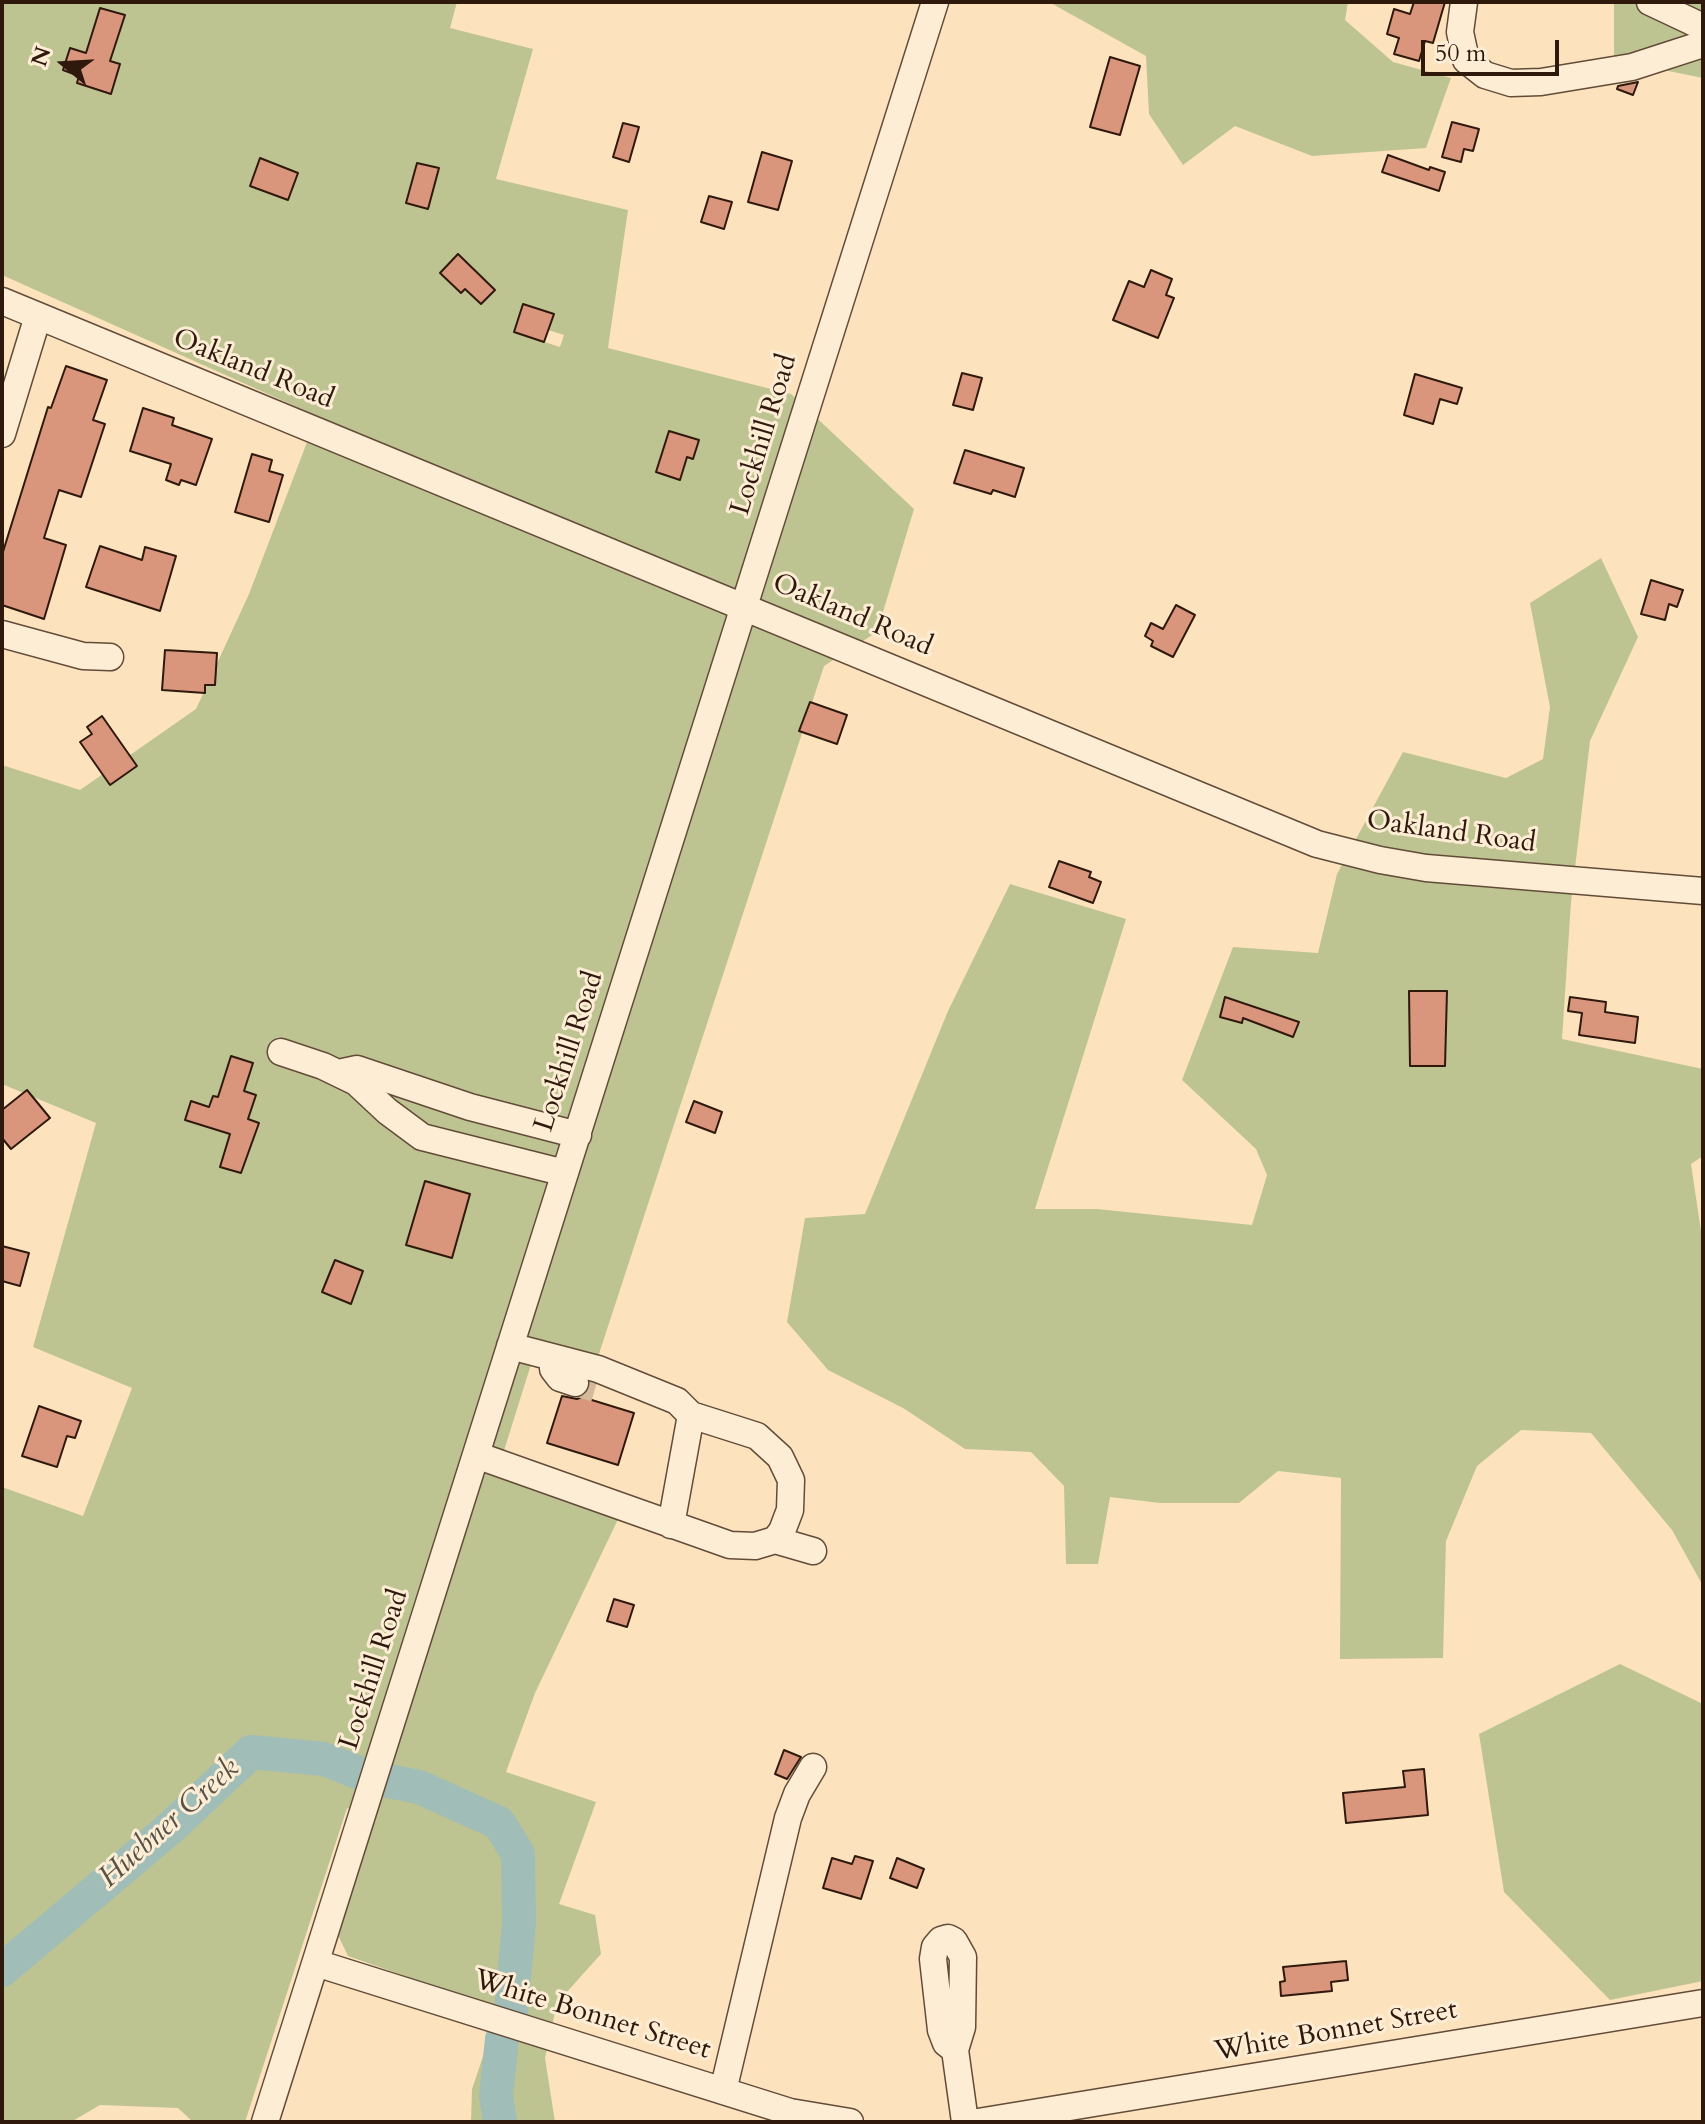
<!DOCTYPE html>
<style>
body{margin:0}
#map{position:relative;width:1705px;height:2124px;overflow:hidden;background:#fce3be;font-family:Cardo,serif}
canvas{display:block}
.frame{position:absolute;inset:0;border:4px solid #2f180c;pointer-events:none}
.north{position:absolute;left:24px;top:24px;width:80px;height:80px;-webkit-text-stroke:6px #fdedd5;paint-order:stroke;rotate:288deg;font-size:22px;font-weight:700;line-height:32px;text-align:center;color:#2f180c}
.north::after{content:'';display:block;margin:auto;width:28px;height:36px;background:#2f180c;clip-path:polygon(50% 0,100% 100%,50% 72%,0 100%)}
.scale{position:absolute;left:1421px;top:40px;width:138px;height:36px;box-sizing:border-box;border:4px solid #2f180c;border-top:0;padding-left:10px;font-size:24px;line-height:28px;white-space:nowrap;color:#2f180c;-webkit-text-stroke:6px #fdedd5;paint-order:stroke}
</style>
<div id="map">
<canvas width="1705" height="2124"></canvas>
<div class="frame"></div>
<div class="north">N</div>
<div class="scale">50 m</div>
</div>
<script>
const context = document.querySelector('canvas').getContext('2d');
context.lineJoin = 'round';
function fillPath(path, color) {
  context.fillStyle = color;
  context.fill(path, 'evenodd');
}
function shape(rows) {
  const path = new Path2D();
  for (const r of rows) {
    path.moveTo(r[0], r[1]);
    for (let i = 2; i < r.length; i += 2) path.lineTo(r[i], r[i + 1]);
  }
  return path;
}
function strokePath(path, color, width, dash) {
  context.strokeStyle = color;
  context.lineWidth = width;
  context.lineCap = dash ? 'butt' : 'round';
  context.setLineDash(dash || []);
  context.stroke(path);
}
function label(font, color, halo, rows, align = 'center') {
  context.font = font + ' Cardo,serif';
  context.lineWidth = 6;
  context.setLineDash([]);
  context.textBaseline = 'middle';
  context.strokeStyle = halo;
  context.fillStyle = color;
  for (const [text, x, y, turn = 0] of rows) {
    context.save();
    context.translate(x, y);
    context.rotate((+turn || 0) * Math.PI / 180);
    context.textAlign = isNaN(turn) ? turn : align;
    if (halo) context.strokeText(text, 0, 0);
    context.fillText(text, 0, 0);
    context.restore();
  }
}
fillPath(shape([
 [2,2,457,2,450,28,533,49,496,179,628,210,608,348,791,394,914,509,877,632,824,666,597,1360,538,1342,497,1473,621,1513,535,1693,506,1772,596,1802,559,1904,595,1915,601,1954,557,2003,545,2058,555,2122,471,2122,472,2089,499,2009,348,1956,338,1935,373,1817,347,1808,245,2122,193,2122,178,2108,100,2105,71,2122,2,2122,2,1487,83,1516,132,1388,33,1347,96,1123,2,1084,2,765,80,790,196,709,249,594,317,416,2,275],
 [100,8,125,16,110,61,120,64,110,94,77,84,79,76,63,70,70,48,98,57,91,37],
 [260,159,298,173,288,200,250,185],
 [416,163,438,169,428,209,406,203],
 [458,255,495,290,481,304,465,289],
 [523,304,554,314,548,330,564,335,560,347,514,332],
 [670,431,699,441,693,459,687,457,679,480,657,472],
 [253,1063,244,1091,256,1096,248,1119,259,1123,253,1141,185,1119,191,1102,209,1107,213,1096,218,1097],
 [224,1153,245,1159,241,1173,220,1167],
 [425,1182,470,1194,407,1244],
 [335,1260,363,1271,350,1303,322,1292],
 [1049,2,1348,2,1345,20,1393,62,1451,78,1426,148,1312,156,1235,126,1183,165,1149,114,1146,56],
 [1614,2,1703,2,1703,78,1614,60],
 [1601,558,1638,637,1590,741,1571,902,1562,1039,1703,1069,1703,1156,1691,1164,1703,1245,1703,1586,1672,1530,1591,1433,1521,1430,1477,1466,1446,1541,1443,1658,1340,1659,1341,1478,1278,1471,1239,1503,1160,1503,1110,1497,1098,1564,1066,1564,1064,1486,1031,1452,965,1449,903,1408,828,1370,787,1322,805,1218,865,1214,948,1011,1010,884,1126,919,1035,1209,1097,1209,1252,1225,1267,1175,1256,1149,1182,1080,1233,947,1318,953,1337,874,1403,752,1506,778,1543,759,1550,707,1530,603],
 [1447,991,1445,1066,1410,1066,1409,992],
 [1225,997,1247,1003,1242,1023,1220,1017],
 [1265,1010,1298,1022,1293,1036,1260,1024],
 [1620,1664,1703,1704,1703,1981,1610,2000,1504,1892,1479,1734]
]), '#bec491');
strokePath(shape([
 [388,1781,419,1787,499,1823,518,1854,519,1923,511,2013],
 [2,1970,168,1830,251,1752,324,1759,362,1774],
 [500,2122,496,2096,502,2039]
]), '#a0bdb7', 34);
const building = shape([
 [1414,2,1445,2,1433,43,1425,41,1419,61,1394,54,1399,38,1387,34,1394,9,1410,14,1414,2],
 [100,8,125,15,110,61,120,64,111,94,77,83,79,76,63,70,70,48,86,53,100,8],
 [1110,57,1140,66,1120,135,1090,127,1110,57],
 [1638,82,1633,95,1617,89,1618,86,1638,82],
 [1452,122,1479,129,1473,151,1464,149,1461,162,1442,157,1452,122],
 [623,123,639,127,629,162,613,157,623,123],
 [762,152,792,161,778,210,748,202,762,152],
 [1388,155,1429,170,1430,167,1445,172,1439,191,1382,172,1388,155],
 [260,158,298,173,288,200,250,186,260,158],
 [417,163,439,168,428,209,406,203,417,163],
 [709,196,732,202,724,229,701,222,709,196],
 [458,254,495,290,481,304,465,289,461,293,440,273,458,254],
 [1151,270,1172,279,1166,295,1174,298,1158,338,1113,320,1129,281,1144,287,1151,270],
 [523,304,554,314,544,342,514,332,523,304],
 [66,366,107,380,93,420,105,424,81,497,59,490,44,538,66,545,44,619,2,605,2,555,48,407,51,408,66,366],
 [962,373,982,378,973,410,953,405,962,373],
 [1415,374,1462,388,1457,404,1440,399,1433,424,1404,415,1415,374],
 [143,408,174,418,172,425,212,439,196,485,181,480,179,485,166,480,171,464,130,451,143,408],
 [669,431,699,440,693,459,687,457,680,480,656,472,669,431],
 [965,450,1024,468,1015,497,993,490,991,494,954,483,965,450],
 [252,454,272,460,269,471,283,475,269,522,235,512,252,454],
 [100,546,142,560,145,547,176,556,160,611,86,587,100,546],
 [1651,580,1683,590,1677,607,1669,604,1665,620,1641,614,1651,580],
 [1176,605,1195,615,1173,657,1151,646,1153,641,1145,636,1151,623,1163,629,1176,605],
 [165,650,217,653,215,685,205,685,205,693,162,690,165,650],
 [810,702,847,715,837,744,799,731,810,702],
 [102,716,137,766,110,785,80,742,92,734,87,727,102,716],
 [1059,861,1091,872,1089,877,1101,882,1093,903,1049,887,1059,861],
 [1409,991,1447,991,1445,1066,1410,1066,1409,991],
 [1225,997,1299,1022,1293,1037,1243,1018,1242,1023,1220,1017,1225,997],
 [1570,997,1606,1002,1605,1012,1638,1017,1635,1043,1579,1035,1582,1013,1568,1011,1570,997],
 [231,1056,253,1063,244,1091,256,1095,248,1119,259,1123,241,1173,220,1167,230,1134,185,1120,191,1101,209,1107,213,1096,218,1097,231,1056],
 [27,1090,50,1118,11,1149,2,1138,2,1110,27,1090],
 [694,1101,722,1112,715,1133,686,1122,694,1101],
 [425,1181,470,1194,452,1258,406,1245,425,1181],
 [2,1246,29,1253,20,1286,2,1281,2,1246],
 [335,1260,363,1271,351,1304,322,1292,335,1260],
 [562,1396,577,1399,582,1397,634,1413,618,1465,547,1443,562,1396],
 [39,1406,81,1421,75,1438,67,1436,57,1467,22,1456,39,1406],
 [614,1599,634,1605,627,1627,607,1621,614,1599],
 [784,1750,801,1757,787,1779,775,1774,784,1750],
 [1424,1769,1428,1815,1346,1823,1343,1793,1405,1787,1403,1771,1424,1769],
 [855,1856,873,1861,861,1899,823,1888,832,1858,852,1864,855,1856],
 [897,1858,924,1869,917,1888,890,1878,897,1858],
 [1346,1961,1348,1980,1331,1982,1332,1991,1281,1996,1280,1982,1285,1981,1283,1967,1346,1961]
]);
fillPath(building, '#d9967d');
strokePath(building, '#2f180c', 2);
strokePath(shape([
 [575,1383,595,1389]
]), '#d3ba9a', 26, [26, 13]);
const minor = shape([
 [1464,2,1460,32,1466,60,1485,75,1511,83,1541,82,1632,67,1703,44],
 [1650,2,1703,27],
 [2,301,1317,844,1380,860,1426,868,1703,891],
 [2,434,38,316],
 [2,634,83,656,110,657],
 [281,1052,323,1066,356,1082,387,1111,422,1137,565,1173],
 [343,1072,357,1069,470,1107,578,1135],
 [553,1358,553,1369,560,1378,575,1383],
 [476,1455,730,1545,755,1546,775,1540,782,1531,790,1510,791,1480,780,1457,757,1436,691,1415,677,1401,598,1369,510,1346],
 [671,1525,691,1415],
 [775,1540,813,1551],
 [316,1963,790,2112,850,2122],
 [955,2050,946,2043,941,2030,933,1959,935,1947,941,1940,948,1938,954,1941,963,1957,962,2027,955,2050,965,2122],
 [723,2091,788,1818,797,1794,813,1767],
 [265,2122,935,2],
 [978,2122,1703,2003]
]);
strokePath(minor, '#624b38', 29);
strokePath(minor, '#fdedd5', 26);
label('28px', '#2f180c', '#fdedd5', [
 ["Oakland Road",253,370,22],
 ["Lockhill Road",765,435,-73],
 ["Oakland Road",852,616,23],
 ["Oakland Road",1451,833,8],
 ["Lockhill Road",570,1052,-72],
 ["Lockhill Road",375,1670,-72],
 ["White Bonnet Street",592,2016,17],
 ["White Bonnet Street",1336,2032,-10]
]);
label('italic 30px', '#575248', '#fdedd5', [
 ["Huebner Creek",170,1824,-42]
]);
</script>
